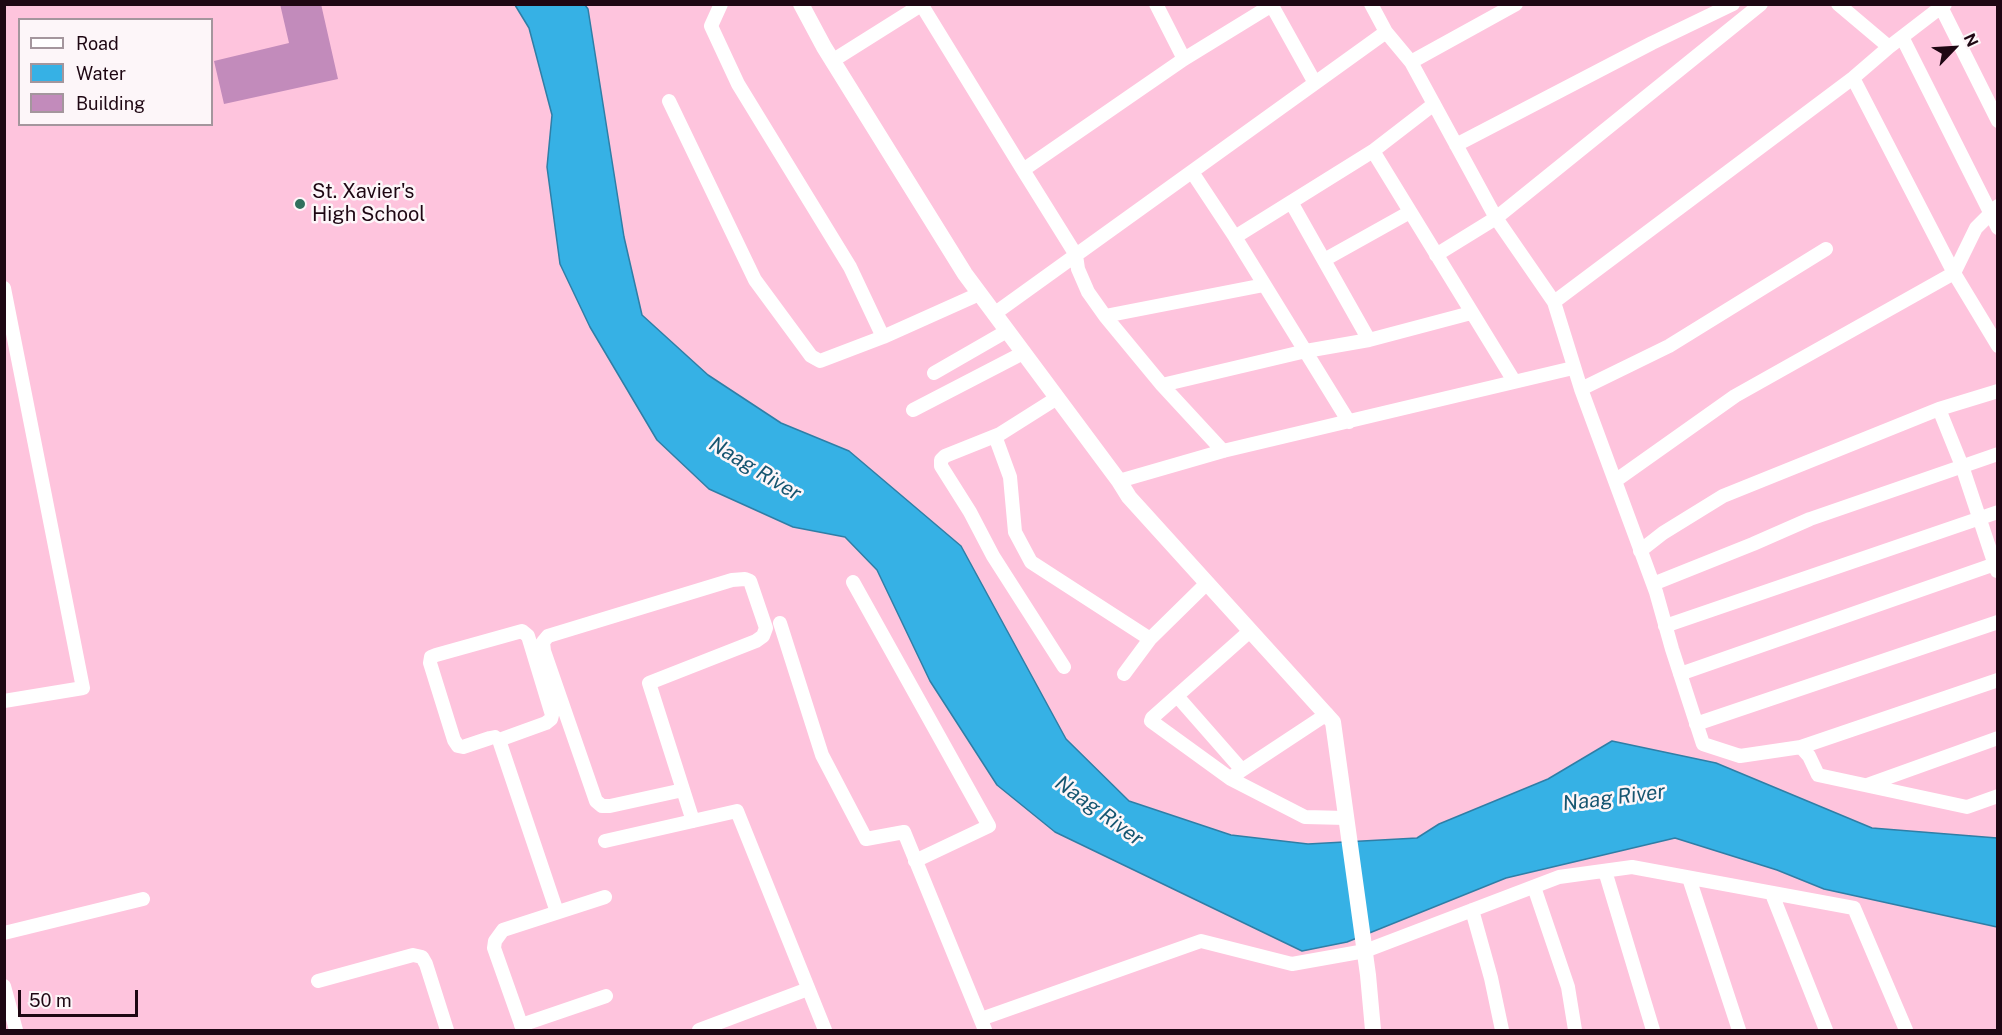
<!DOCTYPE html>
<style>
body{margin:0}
#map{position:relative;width:2002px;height:1035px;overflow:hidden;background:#fec4dd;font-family:"Public Sans",sans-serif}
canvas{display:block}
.frame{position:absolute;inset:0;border:6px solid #1e0713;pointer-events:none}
.legend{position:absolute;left:18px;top:18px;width:195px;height:108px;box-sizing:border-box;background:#fdf6f9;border:2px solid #a4969d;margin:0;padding:8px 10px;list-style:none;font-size:18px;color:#1e0713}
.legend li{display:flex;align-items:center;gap:12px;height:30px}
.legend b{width:30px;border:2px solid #a4969d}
.north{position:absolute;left:1924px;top:18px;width:60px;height:60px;-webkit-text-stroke:4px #fdf6f9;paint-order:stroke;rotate:65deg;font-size:16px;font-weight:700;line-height:24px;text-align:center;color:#1e0713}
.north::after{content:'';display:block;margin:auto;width:21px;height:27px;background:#1e0713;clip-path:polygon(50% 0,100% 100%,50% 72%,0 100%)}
.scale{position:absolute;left:18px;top:990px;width:120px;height:27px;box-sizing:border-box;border:3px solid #1e0713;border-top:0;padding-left:8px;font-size:18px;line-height:21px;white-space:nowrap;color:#1e0713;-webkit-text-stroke:4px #fdf6f9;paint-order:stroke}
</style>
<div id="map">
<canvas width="2002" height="1035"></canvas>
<div class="frame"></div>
<ul class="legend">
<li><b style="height:8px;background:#fff"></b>Road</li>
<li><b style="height:16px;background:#36b1e5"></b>Water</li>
<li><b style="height:16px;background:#c28bbb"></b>Building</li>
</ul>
<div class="north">N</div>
<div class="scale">50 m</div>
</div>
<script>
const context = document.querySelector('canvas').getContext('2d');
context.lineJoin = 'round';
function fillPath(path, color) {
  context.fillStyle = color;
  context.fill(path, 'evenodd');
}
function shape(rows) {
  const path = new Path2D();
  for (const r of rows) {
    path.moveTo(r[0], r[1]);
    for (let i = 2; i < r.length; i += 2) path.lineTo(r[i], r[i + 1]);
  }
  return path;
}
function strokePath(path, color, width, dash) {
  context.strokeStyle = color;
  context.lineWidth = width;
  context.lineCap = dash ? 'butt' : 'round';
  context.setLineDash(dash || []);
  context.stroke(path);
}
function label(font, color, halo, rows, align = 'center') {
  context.font = font + ' "Public Sans",sans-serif';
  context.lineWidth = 5;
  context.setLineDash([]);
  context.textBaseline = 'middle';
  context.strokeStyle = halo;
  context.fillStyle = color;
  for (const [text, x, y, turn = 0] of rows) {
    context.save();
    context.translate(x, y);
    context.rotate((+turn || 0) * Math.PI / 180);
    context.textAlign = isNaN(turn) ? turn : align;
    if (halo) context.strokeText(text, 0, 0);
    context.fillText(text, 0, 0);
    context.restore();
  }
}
const water = shape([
 [515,5,585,5,588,9,624,237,642,315,708,375,781,423,849,451,961,546,1066,739,1129,801,1231,835,1308,844,1417,838,1439,824,1548,779,1612,741,1716,763,1872,828,1997,838,1997,927,1824,889,1777,870,1675,838,1506,878,1347,942,1302,951,1055,832,997,785,930,681,877,570,845,537,793,527,709,489,657,440,590,327,560,264,547,167,552,115,529,28,515,5]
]);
fillPath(water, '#36b1e5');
strokePath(water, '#2f7ea6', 1.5);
fillPath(shape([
 [280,4,321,4,338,79,224,104,214,61,289,43]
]), '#c28bbb');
strokePath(shape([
 [721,4,711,26,738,84,850,267,883,337],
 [921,4,1023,170,1184,59],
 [1156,4,1184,59,1272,5],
 [1271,4,1315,83],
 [1371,4,1386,32],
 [1838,4,1889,47],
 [1945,4,1889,47,1853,78,1554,302,1581,389,1656,592,1672,649,1703,744,1740,756,1801,747,1998,680],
 [1941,7,1998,121],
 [1902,37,1998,228],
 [832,61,921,5],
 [1411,62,1496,218,1554,302],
 [1853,78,1954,273,1998,346],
 [669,101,755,280,811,356,820,361,883,337,979,294],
 [1434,104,1373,151,1514,381],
 [1456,145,1652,43,1733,4],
 [1023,170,1076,255,1078,269,1088,292,1105,316,1264,285],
 [1192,172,1235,237],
 [1291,202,1369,340],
 [1436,255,1496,218,1761,4],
 [1324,260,1410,212],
 [4,288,83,688,4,701],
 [994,314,1386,32,1411,62,1516,4],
 [1105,316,1162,385,1223,451],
 [934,373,1007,331],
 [1162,385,1306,351,1369,340,1471,313],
 [1581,389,1669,346,1826,249],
 [1057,398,1000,434,945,456,941,460,941,466,970,512,993,556,1064,667],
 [1939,409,1962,466,1997,571],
 [913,410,1023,353],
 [1349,422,1235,237,1373,151],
 [995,436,1010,477,1015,532,1031,562,1150,639],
 [1119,481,1223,451,1573,368],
 [1615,481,1735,396,1954,273,1976,228,1998,206],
 [1640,551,1663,533,1723,496,1939,409,1998,391],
 [853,582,989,826,915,861],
 [1653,584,1753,544,1810,519,1998,454],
 [780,623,822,755,866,839,904,832,985,1030],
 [1665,626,1998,512],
 [1250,631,1152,718,1151,721,1231,779,1305,817,1346,818],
 [1124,674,1150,639,1207,583],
 [1680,674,1998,563],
 [1177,696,1242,770],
 [1696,724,1998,622],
 [499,740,546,723,551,719,552,715,528,636,522,631,436,655,431,657,430,663,454,740,458,746,463,747,490,738,495,737,499,740,557,912],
 [1801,747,1809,756,1818,775,1967,807,1998,796],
 [1230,778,1327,714],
 [1867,785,1998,738],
 [683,790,610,806,602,806,596,801,544,651,543,642,548,636,732,580,745,579,750,581,766,628,763,636,756,641,649,683,693,821],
 [605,841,737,811,825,1030],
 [1605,871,1653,1030],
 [1689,878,1739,1030],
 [1534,887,1568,987,1575,1030],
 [1772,894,1826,1030],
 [1472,910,1491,978,1502,1030],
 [4,933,143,899],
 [318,981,413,955,422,957,426,964,447,1030],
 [4,986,16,1030],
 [981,1019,1201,941,1292,964,1365,951,1559,877,1632,867,1854,908,1906,1030],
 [521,1025,606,996],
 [523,1030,494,948,495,941,503,930,605,897],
 [699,1030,808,989]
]), '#fff', 14);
strokePath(shape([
 [801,4,824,47,965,274,1119,481,1129,497,1333,722,1368,975,1373,1030]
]), '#fff', 16);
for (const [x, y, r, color] of [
 [300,204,6,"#31705d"]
]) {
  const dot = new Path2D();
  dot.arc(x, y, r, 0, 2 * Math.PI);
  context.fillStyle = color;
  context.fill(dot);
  strokePath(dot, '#fdf6f9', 2);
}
label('20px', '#1e0713', '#fdf6f9', [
 ["St. Xavier's",312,192],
 ["High School",312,215]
], 'left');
label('italic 21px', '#165671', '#fdf6f9', [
 ["Naag River",755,469,31],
 ["Naag River",1614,798,-7],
 ["Naag River",1099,811,36]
]);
</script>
